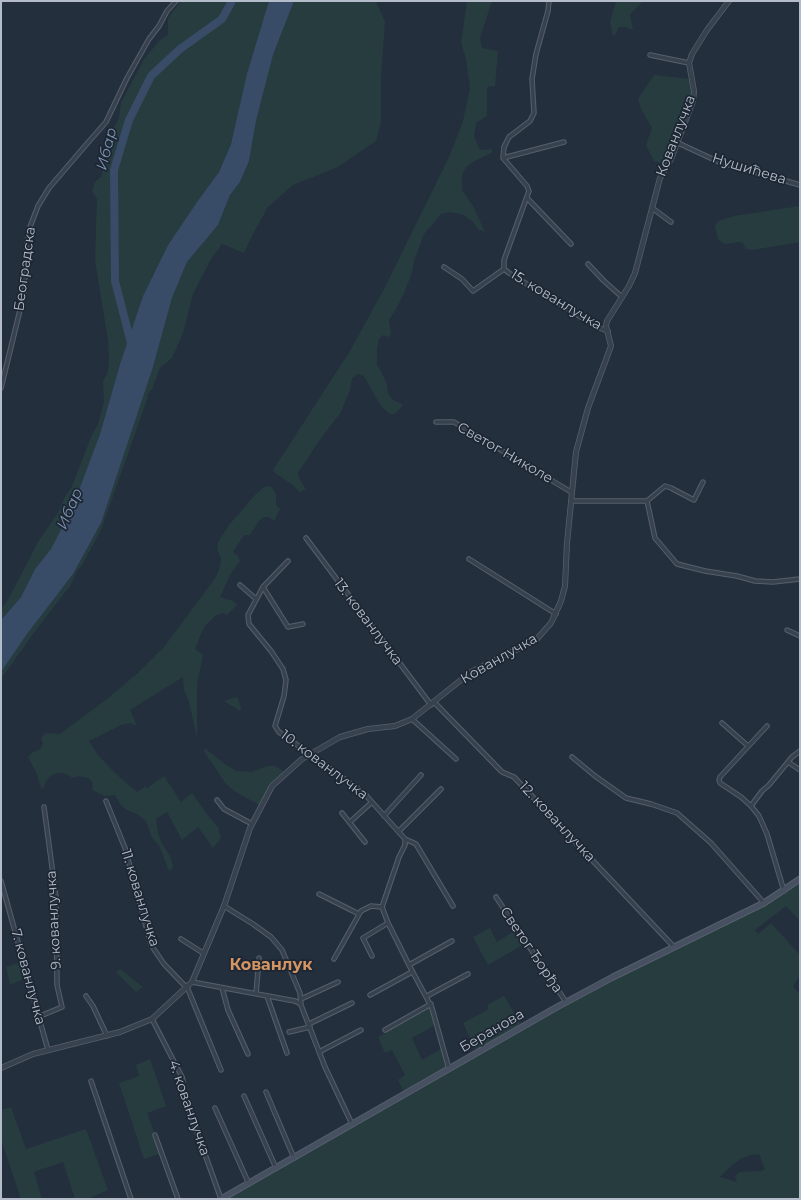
<!DOCTYPE html>
<meta charset="utf-8">
<style>
body{margin:0}
#map{position:relative;width:801px;height:1200px;overflow:hidden;background:#242f3e;font-family:Montserrat,sans-serif}
canvas{display:block}
.frame{position:absolute;inset:0;border:2px solid #b4bcc9;pointer-events:none}
</style>
<div id="map">
<canvas width="801" height="1200"></canvas>
<div class="frame"></div>
</div>
<script>
const context = document.querySelector('canvas').getContext('2d');
context.lineJoin = 'round';
function fillPath(path, color) {
  context.fillStyle = color;
  context.fill(path, 'evenodd');
}
function shape(rows) {
  const path = new Path2D();
  for (const r of rows) {
    path.moveTo(r[0], r[1]);
    for (let i = 2; i < r.length; i += 2) path.lineTo(r[i], r[i + 1]);
  }
  return path;
}
function strokePath(path, color, width, dash) {
  context.strokeStyle = color;
  context.lineWidth = width;
  context.lineCap = dash ? 'butt' : 'round';
  context.setLineDash(dash || []);
  context.stroke(path);
}
function label(font, color, halo, rows, align = 'center') {
  context.font = font + ' Montserrat,sans-serif';
  context.lineWidth = 3.5;
  context.setLineDash([]);
  context.textBaseline = 'middle';
  context.strokeStyle = halo;
  context.fillStyle = color;
  for (const [text, x, y, turn = 0] of rows) {
    context.save();
    context.translate(x, y);
    context.rotate((+turn || 0) * Math.PI / 180);
    context.textAlign = isNaN(turn) ? turn : align;
    if (halo) context.strokeText(text, 0, 0);
    context.fillText(text, 0, 0);
    context.restore();
  }
}
fillPath(shape([
 [181,1,269,1,231,144,219,172,197,202,168,245,143,296,120,364,100,434,73,506,51,549,35,569,21,597,1,620,1,609,8,600,38,542,59,511,65,497,72,486,91,437,98,424,104,402,103,381,108,372,109,360,108,340,95,261,97,199,92,191,95,182,102,176,105,146,119,118,121,103,144,59,160,40,168,35,168,18],
 [294,1,376,1,385,22,381,77,381,122,376,141,338,167,293,185,268,207,254,232,244,253,222,244,210,261,193,294,183,333,172,358,160,368,152,389,147,395,148,397,101,530,82,565,77,571,70,586,36,630,1,679,1,672,27,634,73,574,101,523,153,367,172,298,187,262,218,225,230,195,240,182,249,161,256,121,273,55],
 [467,1,492,1,480,38,482,48,498,51,495,86,487,87,487,116,476,123,474,136,480,150,491,149,493,152,473,162,466,167,462,175,462,190,473,206,485,232,478,229,473,222,464,215,450,212,441,214,424,234,414,261,412,272,405,291,396,309,389,320,391,334,389,337,383,335,379,339,377,351,377,364,387,384,388,393,393,400,403,405,395,414,390,414,383,408,376,398,364,376,358,374,352,378,350,390,341,412,316,445,307,460,298,472,299,478,306,490,299,492,293,485,275,473,273,470,350,351,385,287,449,157,463,121,470,88,466,58,461,43],
 [616,1,643,1,630,15,633,30,626,27,619,27,616,34,613,36,610,21],
 [654,75,690,79,692,87,690,99,668,157,664,164,654,161,646,145,652,128,641,109,638,99],
 [800,206,800,242,752,250,746,249,743,243,740,242,724,244,718,239,715,226,718,221,734,216],
 [267,486,272,487,276,494,276,505,280,509,274,521,269,517,264,517,259,521,250,535,244,535,233,552,238,556,240,561,230,575,220,597,233,601,237,605,227,615,223,613,215,616,205,626,200,636,195,649,203,655,197,684,197,738,189,702,184,690,183,677,130,710,137,726,130,723,121,725,89,741,98,755,116,774,137,792,146,786,146,789,164,776,181,802,192,793,209,817,218,827,221,838,213,848,198,827,182,840,167,812,156,819,158,833,162,844,170,856,173,866,171,871,168,869,159,845,152,838,146,821,137,814,127,810,121,805,115,795,104,796,98,793,92,789,93,783,88,778,78,776,73,778,64,773,57,773,50,776,45,783,43,789,41,788,37,774,28,757,32,753,40,749,43,744,41,738,46,733,60,734,107,699,139,672,164,647,216,577,220,567,221,559,217,549,218,542,229,525,256,494,263,488],
 [236,697,238,698,241,709,240,711,224,701],
 [206,749,226,765,237,771,251,772,268,766,274,766,279,768,285,773,272,786,261,806,234,791,226,784,203,750],
 [800,879,800,921,786,906,755,930,758,934,771,923,800,955,800,979,798,978,793,987,798,992,800,990,800,1199,221,1199,405,1094,398,1080,405,1075,392,1050,385,1053,378,1037,386,1033,385,1030,431,1004,437,1024,412,1038,422,1060,443,1048,449,1069,477,1053,463,1023,489,1009,487,1005,504,996,522,1026,557,1007,737,916],
 [759,1154,765,1169,762,1171,739,1172,735,1176,737,1182,720,1177,732,1165,742,1158,752,1155],
 [490,928,497,942,517,929,526,943,488,965,473,937],
 [23,961,28,977,10,985,6,967],
 [120,969,143,987,136,992,116,972],
 [150,1059,166,1106,147,1113,162,1153,144,1159,119,1083,139,1076,136,1065],
 [11,1107,26,1149,86,1129,108,1190,90,1198,75,1199,63,1162,34,1172,42,1199,21,1199,1,1140,1,1110]
]), '#263c3f');
fillPath(shape([
 [269,1,294,1,273,55,256,121,249,161,240,182,230,195,218,225,187,262,172,298,153,367,101,523,73,574,27,634,1,672,1,620,21,597,35,569,51,549,73,506,100,434,120,364,143,296,168,245,197,202,219,172,231,144,247,74]
]), '#394c67');
strokePath(shape([
 [132,347,115,281,114,170,129,120,151,76,180,49,222,19,232,1]
]), '#394c67', 8);
const minor = shape([
 [549,1,548,11,536,54,532,79,534,113,530,121,509,137,504,147,503,158,527,186,529,191,504,260,504,269,509,273,597,327,608,331],
 [650,55,689,63],
 [676,142,719,162,800,185],
 [503,158,564,142],
 [527,198,571,244],
 [652,208,671,222],
 [588,264,604,281,622,297],
 [444,267,462,279,473,291,504,269],
 [1,388,20,310,24,291,27,242,30,227,38,206,49,188,85,146,106,122,127,78,149,39,159,26,167,11,176,1],
 [436,422,454,422,571,492],
 [571,501,647,501,655,538,677,564,705,571,737,576,755,581,773,582,800,579],
 [647,501,665,486,671,488,694,500,703,482],
 [306,538,431,705],
 [469,559,556,614],
 [288,561,263,587,248,615,249,624,271,651,283,669,286,680,284,696,275,726,279,732,363,792,405,839,405,845,399,857,382,907,388,923,409,965,432,1008,449,1069],
 [240,585,256,599],
 [263,587,288,627,303,624],
 [787,630,800,636],
 [434,702,502,772,514,777,674,947],
 [412,719,456,759],
 [722,723,748,746],
 [767,726,720,777,719,780,720,783,741,797,751,806,759,816,767,834,784,891],
 [572,757,595,776,626,798,651,804,677,813,711,843,764,903],
 [788,762,800,770],
 [217,800,224,809,252,824],
 [106,801,125,848,151,945,164,964,186,987],
 [751,806,762,791,769,785,792,757,800,751],
 [342,813,365,842],
 [384,816,421,775],
 [350,822,372,802],
 [399,831,441,789],
 [405,839,416,844,453,906],
 [1,881,48,1050],
 [319,894,359,914],
 [496,897,566,1002],
 [224,906,253,924,271,937,282,950,300,993,301,1005],
 [181,939,203,953],
 [372,956,363,938,388,923],
 [334,959,361,911,371,906,382,907],
 [409,965,452,941],
 [192,982,295,1001,299,1003,301,1005,325,1067,352,1124],
 [187,987,221,1070],
 [222,988,228,1010,248,1054],
 [256,994,259,958],
 [370,995,412,972],
 [86,996,93,1006,107,1036],
 [267,996,287,1053],
 [427,996,468,974],
 [301,999,338,982],
 [38,1017,62,1007,57,985,56,897,44,807],
 [152,1019,182,1077,183,1081,181,1087,221,1199],
 [309,1024,352,1003],
 [385,1030,431,1004],
 [289,1032,310,1027],
 [319,1052,361,1030],
 [91,1081,131,1199],
 [266,1092,294,1158],
 [244,1096,276,1168],
 [215,1108,249,1184],
 [155,1135,178,1199]
]);
const tertiary = shape([
 [1,1068,33,1054,120,1032,152,1019,192,982,224,906,250,828,272,786,302,759,340,737,368,729,395,726,412,719,471,672,536,640,551,623,561,601,565,586,567,543,576,452,588,408,611,346,606,326,607,321,629,286,635,273,660,178,671,159,693,101,694,91,689,63,692,54,707,30,729,1]
]);
const secondary = shape([
 [221,1199,557,1007,613,977,764,903,800,879]
]);
strokePath(minor, '#565f6c', 5.5);
strokePath(tertiary, '#565f6c', 6);
strokePath(secondary, '#565f6c', 7);
strokePath(minor, '#38414e', 3.5);
strokePath(tertiary, '#38414e', 4.5);
strokePath(secondary, '#465061', 5);
label('14px', '#b4bcc9', '#1d2633', [
 ["Кованлучка",676,136,-69],
 ["Нушићева",749,169,17],
 ["Београдска",25,269,-82],
 ["15. кованлучка",556,300,31],
 ["Светог Николе",505,453,30],
 ["13. кованлучка",368,622,53],
 ["Кованлучка",499,659,-30],
 ["10. кованлучка",324,765,37],
 ["12. кованлучка",557,822,47],
 ["11. кованлучка",140,898,73],
 ["9. кованлучка",54,920,-93],
 ["Светог Ђорђа",531,950,56],
 ["7. кованлучка",28,977,75],
 ["Беранова",492,1031,-30],
 ["4. кованлучка",189,1108,71]
]);
label('italic 15px', '#7c92b1', '#1d2633', [
 ["Ибар",107,149,-76],
 ["Ибар",70,509,-67]
]);
label('bold 16px', '#d59563', '#1d2633', [
 ["Кованлук",271,965]
]);
</script>
